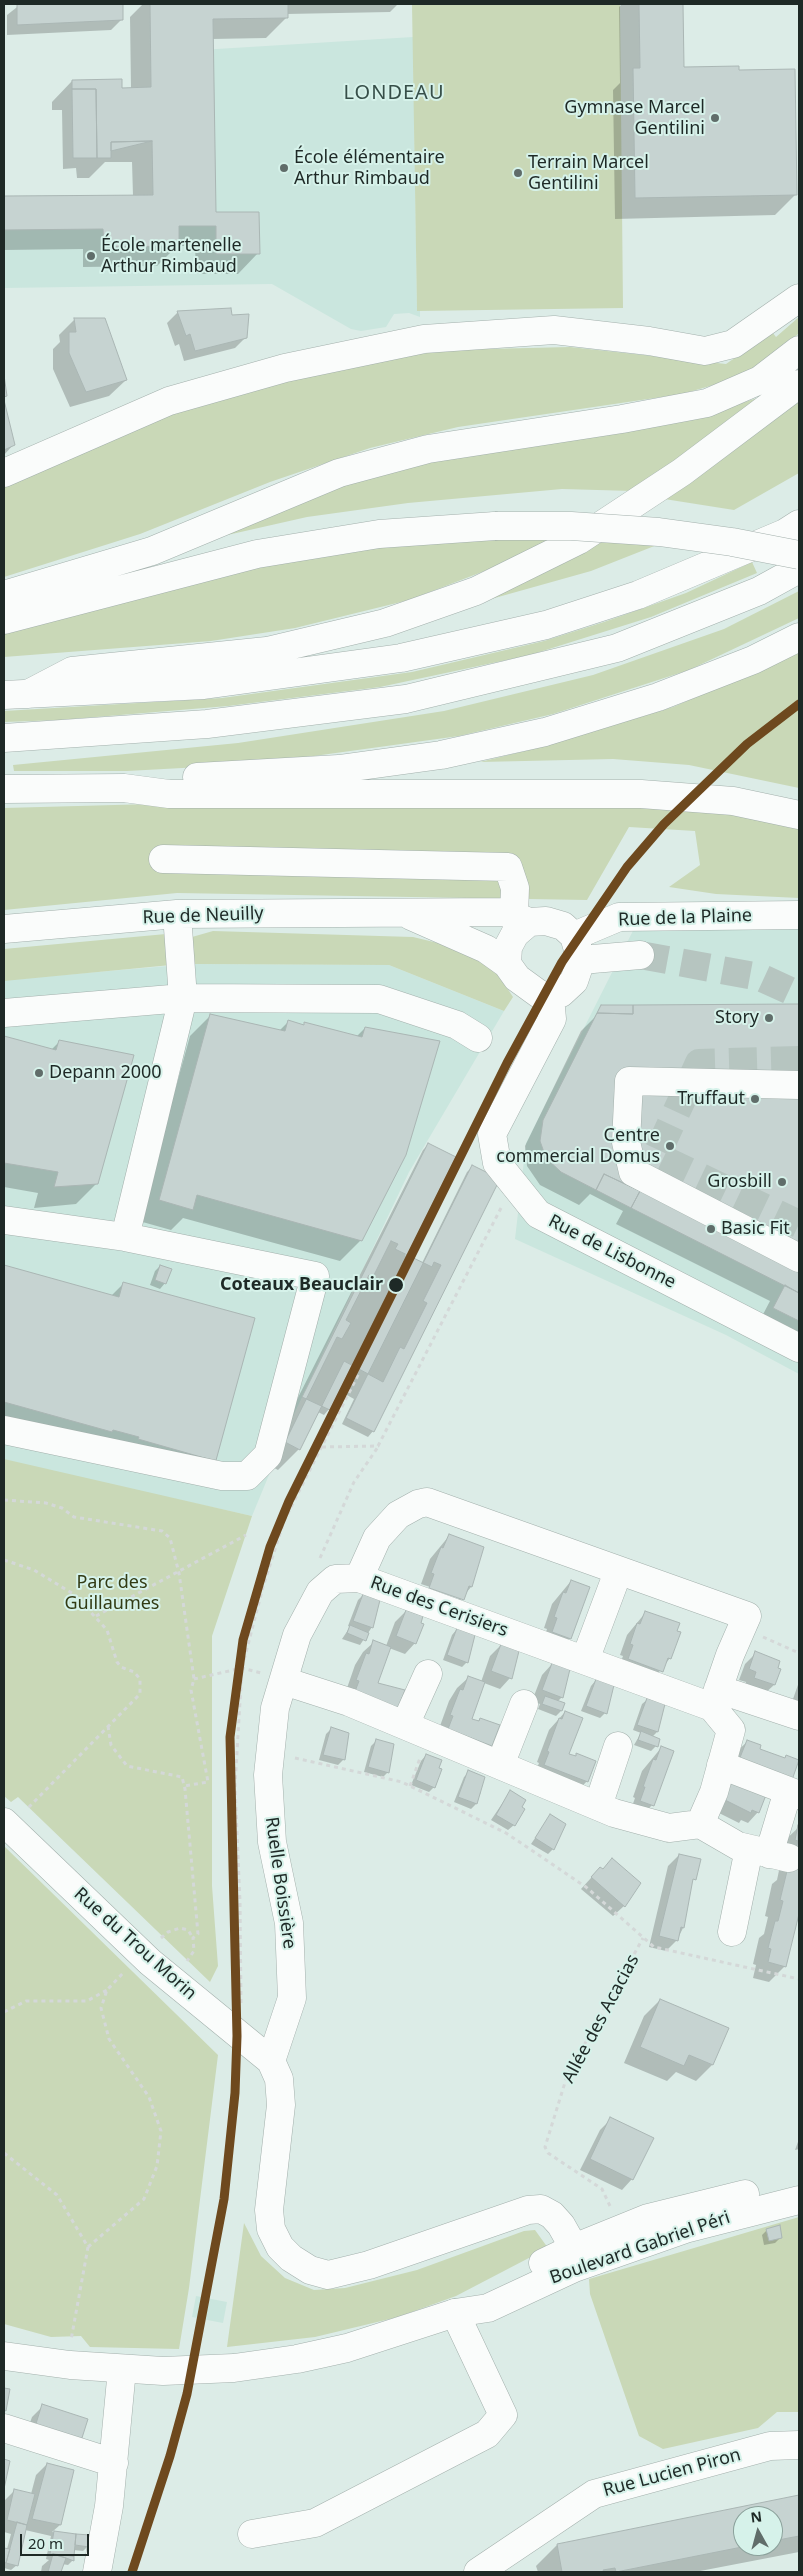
<!DOCTYPE html>
<meta charset="utf-8">
<style>
body{margin:0}
#map{position:relative;width:803px;height:2576px;overflow:hidden;background:#dcece7;font-family:"Noto Sans",sans-serif}
canvas{display:block}
.frame{position:absolute;inset:0;border:5px solid #1e2926;pointer-events:none}
.north{position:absolute;left:733px;top:2506px;width:50px;height:50px;box-sizing:border-box;background:#d6f2ea;border:1px solid #8ca29c;border-radius:50%;rotate:353deg;font-size:14px;font-weight:700;line-height:20px;text-align:center;color:#1e2926}
.north::after{content:'';display:block;margin:auto;width:18px;height:22px;background:#606d6a;clip-path:polygon(50% 0,100% 100%,50% 72%,0 100%)}
.scale{position:absolute;left:20px;top:2534px;width:69px;height:22px;box-sizing:border-box;border:2px solid #1e2926;border-top:0;padding-left:6px;font-size:15px;line-height:18px;white-space:nowrap;color:#1e2926;-webkit-text-stroke:4px #d6f2ea;paint-order:stroke}
</style>
<div id="map">
<canvas width="803" height="2576"></canvas>
<div class="frame"></div>
<div class="north">N</div>
<div class="scale">20 m</div>
</div>
<script>
const context = document.querySelector('canvas').getContext('2d');
context.lineJoin = 'round';
function fillPath(path, color) {
  context.fillStyle = color;
  context.fill(path, 'evenodd');
}
function shape(rows) {
  const path = new Path2D();
  for (const r of rows) {
    path.moveTo(r[0], r[1]);
    for (let i = 2; i < r.length; i += 2) path.lineTo(r[i], r[i + 1]);
  }
  return path;
}
function strokePath(path, color, width, dash) {
  context.strokeStyle = color;
  context.lineWidth = width;
  context.lineCap = dash ? 'butt' : 'round';
  context.setLineDash(dash || []);
  context.stroke(path);
}
function label(font, color, halo, rows, align = 'center') {
  context.font = font + ' "Noto Sans",sans-serif';
  context.lineWidth = 4;
  context.setLineDash([]);
  context.textBaseline = 'middle';
  context.strokeStyle = halo;
  context.fillStyle = color;
  for (const [text, x, y, turn = 0] of rows) {
    context.save();
    context.translate(x, y);
    context.rotate((+turn || 0) * Math.PI / 180);
    context.textAlign = isNaN(turn) ? turn : align;
    if (halo) context.strokeText(text, 0, 0);
    context.fillText(text, 0, 0);
    context.restore();
  }
}
fillPath(shape([
 [413,37,417,310,420,310,420,317,409,313,394,314,386,327,361,331,351,329,272,284,4,288,4,196,153,195,151,53],
 [647,903,799,904,799,1374,726,1335,515,1239,526,1143],
 [191,964,389,965,504,1011,409,1172,295,1412,252,1516,4,1461,4,980],
 [196,2296,227,2302,223,2323,192,2317]
]), '#cae6de');
fillPath(shape([
 [412,4,620,4,623,308,417,311],
 [799,317,799,333,780,351,738,378,682,394,458,427,370,448,270,482,140,534,4,577,4,486,178,408,292,375,445,350,570,347,726,364,772,332,776,337],
 [799,393,799,473,734,510,658,498],
 [763,396,633,491,562,489,408,503,307,517,192,543,351,479,448,458,700,417],
 [557,537,508,562,409,600,295,628,211,641,4,657,4,628,258,564,376,542],
 [599,538,667,541,591,571,459,608],
 [752,562,757,573,651,617,530,655,380,687,228,706,60,720,4,722,4,711,222,698,412,672,544,641,604,622,686,593],
 [799,591,799,618,689,670,553,714,459,736,256,764,127,771,14,771,13,765,238,743,444,711,593,675,724,629],
 [799,653,799,788,689,765,613,759,480,762,549,745,673,707],
 [659,802,799,825,799,898,716,894,669,887,700,865,695,831,629,827,587,900,177,893,4,910,4,808,152,804],
 [213,931,413,937,467,950,492,965,513,997,504,1011,389,965,191,964,192,937],
 [166,934,171,965,4,981,4,949],
 [4,1459,252,1516,212,1636,212,1886,218,1966,210,1982,18,1797,11,1802,4,1796],
 [4,1846,218,2055,189,2288,179,2349,90,2347,81,2336,51,2337,4,2324],
 [799,2217,799,2412,777,2412,758,2428,663,2449,639,2436,590,2294,589,2279],
 [244,2223,261,2256,285,2278,314,2290,345,2288,417,2270,524,2231,535,2230,548,2248,456,2296,398,2317,315,2337,227,2347]
]), '#c9d8b7');
fillPath(shape([
 [21,4,121,4,122,19,111,30,7,35,7,15],
 [143,4,398,4,390,12,287,14,287,17,266,38,212,39,215,213,258,253,238,274,196,274,195,246,177,246,157,266,83,267,83,249,4,250,4,198,133,196,132,162,105,162,89,178,77,178,76,168,63,169,62,110,52,110,52,102,72,81,131,89,130,17],
 [622,4,682,4,683,68,796,194,775,215,615,219,613,90,620,83,619,7],
 [178,312,231,317,246,337,235,348,184,361,179,344,175,346,167,323],
 [75,319,126,380,109,396,70,407,53,369,53,349,60,342,59,335],
 [4,404,13,445,4,455],
 [799,1005,799,1345,758,1324,770,1301,616,1224,623,1211,590,1194,579,1205,540,1185,527,1166,525,1146,581,1031,594,1018,601,1006],
 [211,1015,279,1031,288,1022,303,1026,305,1024,356,1037,365,1028,438,1042,361,1240,340,1261,183,1218,171,1230,139,1221,190,1036],
 [4,1039,51,1050,60,1041,97,1183,76,1204,34,1208,38,1193,4,1187],
 [428,1145,405,1255,422,1263,467,1172,472,1167,498,1180,373,1431,368,1437,342,1424,354,1399,338,1390,329,1409,324,1415,318,1412,299,1449,278,1470,265,1463,423,1150],
 [4,1266,111,1296,124,1283,215,1460,4,1428],
 [160,1266,165,1283,160,1289,150,1285,155,1271],
 [449,1536,482,1547,471,1587,452,1610,420,1598,423,1587,458,1599,460,1597,421,1584,430,1559],
 [571,1581,570,1638,559,1649,542,1643,547,1629,544,1628,552,1604],
 [363,1595,372,1627,360,1645,342,1639,350,1627,348,1626,358,1600],
 [406,1611,415,1643,405,1654,389,1648,376,1683,404,1691,346,1691,355,1665,363,1652,374,1642,386,1646,395,1622],
 [646,1612,670,1658,651,1682,618,1670,623,1656,620,1655,627,1635],
 [457,1629,467,1662,462,1667,443,1660,452,1635],
 [501,1645,510,1678,500,1689,484,1683,471,1719,477,1722,480,1719,491,1745,480,1756,440,1726,449,1701,457,1688,468,1678,481,1682,490,1656],
 [756,1653,779,1670,774,1685,763,1695,744,1689,746,1682,739,1680,745,1664],
 [552,1664,562,1697,557,1702,561,1711,556,1716,538,1709,540,1704,532,1701,542,1675],
 [596,1680,605,1713,600,1718,581,1711,591,1686],
 [799,1682,799,1701,793,1699],
 [648,1699,663,1705,657,1732,652,1737,656,1746,651,1751,634,1745,641,1733,633,1730,642,1704],
 [565,1712,568,1755,575,1757,577,1755,587,1781,577,1792,534,1776,539,1763,537,1762,549,1730],
 [331,1729,347,1733,343,1760,338,1765,319,1760,326,1734],
 [376,1741,388,1772,383,1777,364,1772,371,1746],
 [747,1742,758,1749,784,1759,786,1756,798,1761,730,1771,736,1752],
 [661,1748,652,1805,642,1816,630,1812,635,1798,633,1797,642,1771],
 [426,1755,437,1769,434,1787,429,1792,411,1785,421,1761],
 [469,1772,478,1791,481,1792,476,1804,471,1809,454,1802,464,1777],
 [510,1792,514,1825,508,1830,491,1820],
 [721,1794,758,1812,748,1823,741,1820,739,1823,715,1811],
 [550,1816,553,1849,548,1854,531,1844],
 [799,1827,799,1909,785,1966,769,1982,753,1978,756,1965,753,1964,759,1938,764,1934,768,1917,765,1916,772,1884,777,1880,782,1856,782,1843],
 [679,1855,686,1900,689,1901,683,1928,677,1940,666,1951,649,1947,668,1866],
 [612,1860,624,1906,613,1916,581,1889,600,1868,602,1870],
 [660,2000,727,2028,712,2065,696,2081,676,2072,667,2081,624,2063,644,2016],
 [611,2119,632,2179,622,2190,580,2170,600,2130],
 [799,2139,799,2149,795,2150],
 [767,2230,780,2238,775,2243,764,2245,762,2235],
 [43,2406,86,2420,25,2437,32,2417],
 [47,2464,72,2471,60,2525,52,2532,89,2536,88,2546,83,2551,73,2550,73,2560,68,2565,62,2564,59,2572,41,2572,42,2566,49,2560,46,2559,51,2536,25,2530,17,2565,11,2570,4,2568,4,2549,7,2549,11,2534,4,2532,4,2501,15,2490,31,2494,36,2475],
 [799,2497,799,2552,695,2572,538,2572,536,2566,557,2545],
 [743,2516,773,2516,773,2546,743,2546]
]), '#0003');
const building = shape([
 [17,4,123,4,123,20,17,25,17,4],
 [150,4,288,4,288,18,213,19,216,212,259,212,260,254,216,254,216,226,179,226,179,246,104,247,103,229,4,230,4,196,153,195,152,141,111,142,111,158,97,158,96,89,72,89,72,80,122,79,122,88,151,87,150,4],
 [639,4,683,4,684,67,739,66,739,70,795,69,797,195,635,198,633,68,640,68,639,4],
 [72,89,96,89,97,158,73,158,72,89],
 [152,141,111,151,111,142,152,141],
 [231,308,232,315,249,314,247,338,195,351,190,334,186,336,177,311,231,308],
 [74,318,105,318,127,380,86,392,69,353,69,332,76,332,74,318],
 [4,375,7,396,4,397,4,375],
 [4,400,15,445,4,450,4,400],
 [799,1004,799,1293,631,1208,640,1191,604,1174,596,1190,561,1172,546,1158,540,1141,543,1120,597,1013,633,1014,633,1005,799,1004],
 [601,1005,633,1005,633,1014,597,1013,601,1005],
 [210,1014,285,1031,288,1020,304,1025,304,1022,362,1037,365,1027,440,1041,406,1155,362,1241,197,1195,193,1210,159,1200,210,1014],
 [4,1036,56,1050,59,1040,134,1055,98,1184,54,1187,58,1172,4,1163,4,1036],
 [428,1143,456,1157,330,1410,302,1397,428,1143],
 [472,1165,500,1179,374,1432,346,1418,472,1165],
 [604,1174,640,1191,631,1208,596,1190,604,1174],
 [391,1241,398,1244,395,1249,432,1267,434,1262,441,1265,423,1301,427,1303,404,1349,400,1347,383,1382,344,1361,300,1450,285,1442,337,1337,342,1339,351,1323,346,1320,369,1275,373,1277,391,1241],
 [4,1265,119,1297,123,1282,255,1318,215,1464,215,1461,138,1439,139,1437,113,1430,112,1432,4,1402,4,1265],
 [160,1265,172,1269,166,1284,155,1280,160,1265],
 [785,1285,799,1293,799,1321,773,1308,785,1285],
 [449,1534,484,1547,472,1587,469,1586,464,1600,429,1588,434,1574,431,1573,441,1547,443,1548,449,1534],
 [571,1580,590,1587,571,1639,552,1632,557,1618,554,1617,563,1592,566,1593,571,1580],
 [363,1594,380,1600,373,1628,353,1621,363,1594],
 [406,1610,423,1616,421,1623,424,1624,416,1644,396,1636,406,1610],
 [645,1611,680,1623,677,1631,681,1632,671,1659,668,1658,663,1672,628,1659,633,1645,630,1644,637,1623,640,1624,645,1611],
 [350,1625,369,1633,366,1641,347,1633,350,1625],
 [457,1628,475,1635,468,1663,447,1655,457,1628],
 [373,1640,391,1647,378,1683,405,1690,397,1711,354,1694,359,1681,356,1680,366,1653,369,1654,373,1640],
 [501,1644,519,1651,512,1679,491,1671,501,1644],
 [755,1651,780,1661,778,1668,781,1669,775,1685,754,1678,756,1672,749,1669,755,1651],
 [552,1663,570,1669,563,1698,542,1690,552,1663],
 [468,1676,485,1682,472,1719,479,1721,480,1718,500,1725,492,1746,448,1729,453,1716,450,1715,460,1689,463,1690,468,1676],
 [596,1679,614,1685,607,1714,586,1706,596,1679],
 [545,1696,565,1703,562,1711,542,1704,545,1696],
 [647,1698,665,1704,658,1732,637,1725,647,1698],
 [565,1711,583,1718,569,1754,576,1756,576,1753,596,1761,588,1782,544,1765,549,1752,547,1751,559,1718,562,1719,565,1711],
 [331,1727,349,1733,345,1760,323,1755,331,1727],
 [641,1731,660,1739,658,1747,638,1740,641,1731],
 [376,1739,394,1744,389,1773,368,1767,376,1739],
 [747,1740,761,1745,760,1749,785,1758,786,1755,799,1760,792,1780,739,1760,747,1740],
 [661,1746,674,1751,654,1806,640,1801,645,1787,643,1787,653,1759,656,1760,661,1746],
 [426,1754,442,1760,439,1768,442,1769,435,1788,416,1780,426,1754],
 [468,1770,485,1777,477,1804,458,1797,468,1770],
 [731,1782,766,1795,759,1813,752,1810,751,1813,725,1800,731,1782],
 [510,1790,526,1800,522,1807,525,1809,515,1826,496,1815,510,1790],
 [550,1814,566,1824,554,1850,535,1838,550,1814],
 [798,1825,799,1914,786,1967,768,1962,771,1949,768,1948,775,1921,778,1921,783,1901,780,1900,788,1867,791,1868,798,1841,795,1840,798,1825],
 [679,1854,701,1859,696,1880,693,1879,684,1928,681,1927,678,1941,659,1936,679,1854],
 [612,1858,641,1883,625,1907,591,1877,600,1867,603,1869,612,1858],
 [660,1999,729,2028,713,2065,689,2055,684,2066,640,2047,660,1999],
 [610,2117,654,2138,633,2180,590,2159,610,2117],
 [780,2225,782,2238,769,2241,766,2229,780,2225],
 [4,2388,10,2389,6,2411,4,2410,4,2388],
 [42,2404,88,2419,81,2441,35,2427,42,2404],
 [4,2459,10,2461,4,2489,4,2459],
 [47,2463,74,2470,61,2525,32,2519,47,2463],
 [14,2489,35,2494,27,2525,7,2520,14,2489],
 [799,2495,799,2536,773,2541,773,2516,743,2516,743,2546,747,2546,616,2572,615,2568,603,2570,604,2572,562,2572,557,2544,799,2495],
 [17,2522,27,2525,18,2566,6,2563,17,2522],
 [54,2531,76,2534,74,2556,50,2554,54,2531],
 [76,2534,90,2535,89,2547,75,2545,76,2534],
 [4,2548,10,2549,6,2563,4,2562,4,2548],
 [53,2554,74,2556,74,2561,66,2558,53,2554],
 [53,2554,66,2558,61,2572,48,2572,53,2554]
]);
fillPath(building, '#c6d3d1');
strokePath(building, '#aab6b4', 1);
strokePath(shape([
 [640,955,760,977,799,995],
 [799,1060,699,1063,656,1156,799,1224]
]), '#b6c5c0', 28, [28, 14]);
const minor = shape([
 [4,473,169,401,285,368,424,339,554,330,649,341,705,351,733,344,799,298],
 [163,859,508,867,515,888,514,916],
 [411,916,486,949,507,964,517,978,539,994,550,997,561,993,574,981,581,960,574,936,563,926,546,921,529,922,515,934,508,947,507,964],
 [4,929,177,914,504,912,529,922],
 [574,936,619,917,799,915],
 [581,960,640,955],
 [550,997,552,1019,492,1134,497,1163,538,1214,799,1348],
 [4,1013,183,998,379,999,457,1025,478,1038],
 [799,1085,629,1081,626,1142,633,1172,799,1258],
 [4,1220,125,1237,315,1276,268,1455,247,1476,222,1476,4,1430],
 [125,1237,183,998,177,914],
 [359,1578,377,1538,398,1515,418,1504,427,1502,747,1616,730,1655,712,1707],
 [585,1660,618,1572],
 [284,1681,349,1702,614,1813,669,1828,700,1824,714,1792,731,1730,712,1707,359,1578,335,1579,320,1592,297,1635,275,1708,268,1775,272,1842,289,1923,292,1998,271,2061,279,2079,281,2105,269,2210,271,2229,280,2247,291,2258,310,2270,328,2275,369,2265,528,2210,541,2209,552,2215,561,2225,574,2248],
 [718,1689,799,1716],
 [405,1725,428,1674],
 [500,1765,524,1704],
 [721,1765,799,1795],
 [598,1806,618,1746],
 [4,1822,150,1962,271,2061],
 [700,1824,738,1846,789,1858],
 [769,1854,788,1791],
 [732,1932,749,1849],
 [4,2428,114,2463],
 [252,2534,315,2523,487,2434,503,2415,455,2313],
 [97,2572,109,2506,122,2369],
 [478,2572,594,2494,770,2446,799,2445]
]);
const major = shape([
 [543,2263,574,2248,648,2218,745,2194],
 [4,2356,70,2365,163,2371,234,2368,297,2359,347,2348,455,2313,488,2308,574,2268,685,2229,799,2200]
]);
const highway = shape([
 [4,595,152,551,339,473,428,449,622,419,707,403,760,380,799,350],
 [4,620,257,554,379,534,495,526],
 [28,694,72,671,267,651,385,623,476,591,579,540,682,472,799,384],
 [4,695,204,685,401,658,546,625,638,595,785,533,799,524],
 [4,738,207,724,406,699,617,648,759,591,799,569],
 [197,777,339,769,441,755,545,732,658,697,753,660,799,637],
 [4,789,124,788,169,794,641,794,733,801,799,815]
]);
strokePath(minor, '#a3b0ac', 29);
strokePath(major, '#a3b0ac', 29);
strokePath(highway, '#a3b0ac', 29);
strokePath(shape([
 [322,1447,378,1446,501,1208],
 [4,1500,46,1503,62,1508,74,1517,162,1531,170,1538,179,1573,194,1679,191,1690,208,1782,184,1786],
 [320,1558,354,1482,378,1447],
 [4,1560,34,1570,75,1595,107,1630,117,1662,121,1667,134,1672,140,1679,140,1694,27,1809],
 [96,1616,246,1535],
 [763,1637,799,1653],
 [194,1679,242,1668,261,1673],
 [108,1726,111,1745,127,1766,182,1777,185,1789,198,1934,193,1938,194,1951,187,1961],
 [295,1758,402,1782,506,1833,586,1887,654,1947,799,1979],
 [410,1786,420,1758],
 [161,1938,168,1932,180,1928,188,1930,193,1938],
 [241,2003,240,1902,235,1786,242,1668,263,1587,284,1521,359,1373],
 [4,2012,26,2001,87,2001,107,1990],
 [4,2153,57,2195,88,2247,71,2340],
 [610,2206,602,2189,548,2153,545,2147,567,2076,643,1938],
 [88,2247,144,2199,157,2166,161,2131,149,2097,109,2039,101,2008,107,1990,124,1972]
]), '#d4d8d8', 3, [4, 4]);
strokePath(minor, '#fafcfb', 28);
strokePath(major, '#fafcfb', 28);
strokePath(highway, '#fafcfb', 28);
const highwayBridge = shape([
 [495,526,571,526,659,532,732,542,799,555]
]);
strokePath(highwayBridge, '#a3b0ac', 29, []);
strokePath(highwayBridge, '#fafcfb', 28);
strokePath(shape([
 [132,2572,170,2456,187,2394,224,2199,235,2093,237,2036,230,1737,243,1640,270,1547,289,1501,507,1063,562,962,627,867,664,824,747,744,799,704]
]), '#6e491e', 9);
for (const [x, y, r, color] of [
 [715,118,5,"#606d6a"],
 [284,168,5,"#606d6a"],
 [518,173,5,"#606d6a"],
 [91,256,5,"#606d6a"],
 [769,1018,5,"#606d6a"],
 [39,1073,5,"#606d6a"],
 [755,1099,5,"#606d6a"],
 [670,1146,5,"#606d6a"],
 [782,1182,5,"#606d6a"],
 [711,1229,5,"#606d6a"],
 [396,1285,8,"#1e2926"]
]) {
  const dot = new Path2D();
  dot.arc(x, y, r, 0, 2 * Math.PI);
  context.fillStyle = color;
  context.fill(dot);
  strokePath(dot, '#d6f2ea', 2);
}
label('18px', '#1e2926', '#d6f2ea', [
 ["Gymnase Marcel",705,108],
 ["Gentilini",705,129],
 ["École élémentaire",294,158,"left"],
 ["Arthur Rimbaud",294,179,"left"],
 ["Terrain Marcel",528,163,"left"],
 ["Gentilini",528,184,"left"],
 ["École martenelle",101,246,"left"],
 ["Arthur Rimbaud",101,267,"left"],
 ["Story",759,1018],
 ["Depann 2000",49,1073,"left"],
 ["Truffaut",745,1099],
 ["Centre",660,1136],
 ["commercial Domus",660,1157],
 ["Grosbill",772,1182],
 ["Basic Fit",721,1229,"left"]
], 'right');
label('18px', '#1e2926', '#d6f2ea', [
 ["Rue de Neuilly",203,916,-2],
 ["Rue de la Plaine",685,918,-2],
 ["Rue de Lisbonne",612,1252,27],
 ["Rue des Cerisiers",439,1607,20],
 ["Ruelle Boissière",280,1883,82],
 ["Rue du Trou Morin",135,1944,42],
 ["Allée des Acacias",601,2019,-62],
 ["Boulevard Gabriel Péri",640,2248,-19],
 ["Rue Lucien Piron",672,2473,-15]
]);
label('bold 18px', '#1e2926', '#d6f2ea', [
 ["Coteaux Beauclair",383,1285]
], 'right');
label('18px', '#323b14', '#d6f2ea', [
 ["Parc des",112,1583],
 ["Guillaumes",112,1604]
]);
context.letterSpacing = '1px';
label('20px', '#374f49', '#d6f2ea', [
 ["LONDEAU",394,93]
]);
context.letterSpacing = '0px';
</script>
